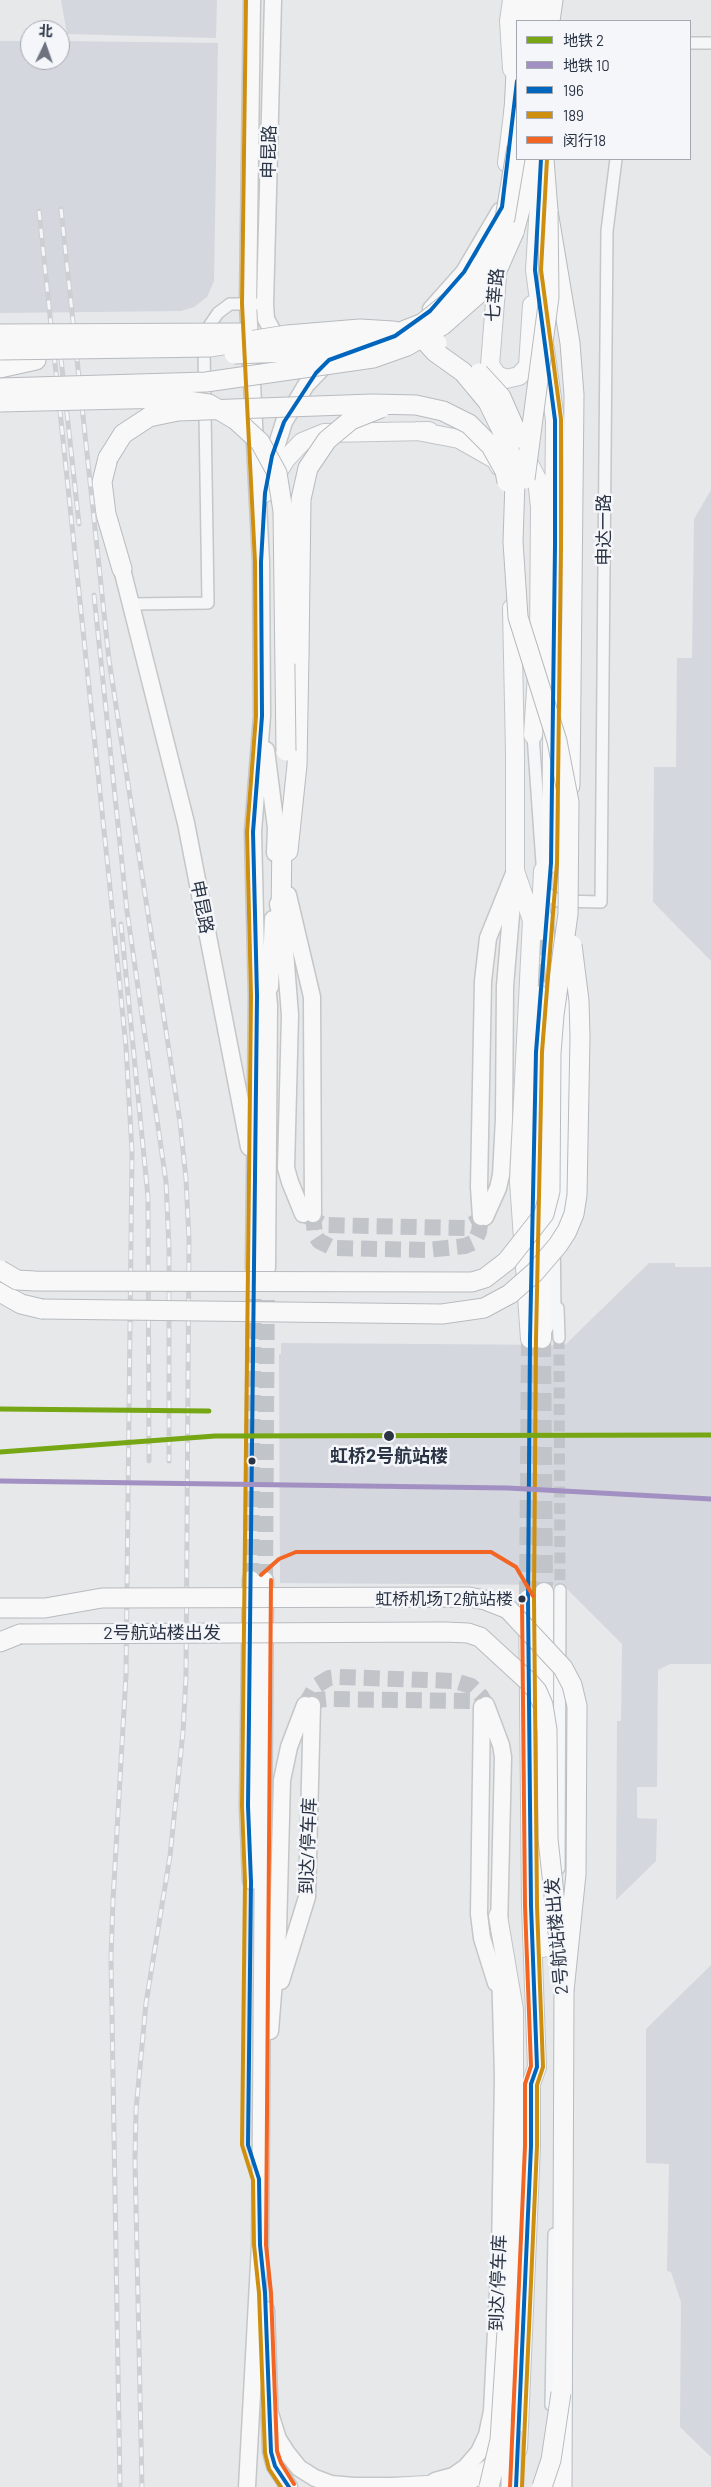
<!DOCTYPE html>
<meta charset="utf-8">
<style>
body{margin:0}
#map{position:relative;width:711px;height:2487px;overflow:hidden;background:#e6e8ea;font-family:Barlow,"Noto Sans SC",sans-serif}
canvas{display:block}
.legend{position:absolute;left:516px;top:20px;width:175px;height:140px;box-sizing:border-box;background:#f4f6f9;border:1px solid #a4a8b1;margin:0;padding:6px 9px;list-style:none;font-size:15px;color:#2b3445}
.legend li{display:flex;align-items:center;gap:10px;height:25px}
.legend b{width:25px;border:1px solid #a4a8b1}
.north{position:absolute;left:20px;top:20px;width:50px;height:50px;box-sizing:border-box;background:#f4f6f9;border:1px solid #a4a8b1;border-radius:50%;rotate:3deg;font-size:14px;font-weight:700;line-height:20px;text-align:center;color:#2b3445}
.north::after{content:'';display:block;margin:auto;width:18px;height:22px;background:#6c737f;clip-path:polygon(50% 0,100% 100%,50% 72%,0 100%)}
</style>
<div id="map">
<canvas width="711" height="2487"></canvas>
<ul class="legend">
<li><b style="height:6px;background:#77a615"></b>地铁 2</li>
<li><b style="height:6px;background:#a390c3"></b>地铁 10</li>
<li><b style="height:6px;background:#0065bd"></b>196</li>
<li><b style="height:6px;background:#ce8f0e"></b>189</li>
<li><b style="height:6px;background:#f26522"></b>闵行18</li>
</ul>
<div class="north">北</div>
</div>
<script>
const context = document.querySelector('canvas').getContext('2d');
context.lineJoin = 'round';
function fillPath(path, color) {
  context.fillStyle = color;
  context.fill(path, 'evenodd');
}
function shape(rows) {
  const path = new Path2D();
  for (const r of rows) {
    path.moveTo(r[0], r[1]);
    for (let i = 2; i < r.length; i += 2) path.lineTo(r[i], r[i + 1]);
  }
  return path;
}
function strokePath(path, color, width, dash) {
  context.strokeStyle = color;
  context.lineWidth = width;
  context.lineCap = dash ? 'butt' : 'round';
  context.setLineDash(dash || []);
  context.stroke(path);
}
function label(font, color, halo, rows, align = 'center') {
  context.font = font + ' Barlow,"Noto Sans SC",sans-serif';
  context.lineWidth = 5;
  context.setLineDash([]);
  context.textBaseline = 'middle';
  context.strokeStyle = halo;
  context.fillStyle = color;
  for (const [text, x, y, turn = 0] of rows) {
    context.save();
    context.translate(x, y);
    context.rotate((+turn || 0) * Math.PI / 180);
    context.textAlign = isNaN(turn) ? turn : align;
    if (halo) context.strokeText(text, 0, 0);
    context.fillText(text, 0, 0);
    context.restore();
  }
}
fillPath(shape([
 [61,0,217,0,216,38,67,34],
 [0,41,30,41,30,60,60,60,60,41,218,43,214,281,207,297,194,307,181,311,0,313],
 [711,490,711,961,653,902,654,767,676,767,677,658,692,658,694,519],
 [649,1263,675,1263,675,1267,711,1267,711,1664,670,1664,658,1670,657,1787,637,1787,637,1818,657,1819,656,1861,616,1900,617,1721,621,1721,622,1644,563,1585,280,1583,279,1354,281,1354,281,1343,565,1345],
 [711,1965,711,2457,680,2427,681,2302,671,2272,667,2271,669,2164,646,2163,646,2029]
]), '#d4d7dd');
strokePath(shape([
 [559,1338,560,1590]
]), '#c1c4c9', 11, [11, 5.5]);
strokePath(shape([
 [313,1214,315,1235,319,1241,333,1248,427,1250,465,1246,474,1242,479,1232,481,1217],
 [307,1216,323,1225,465,1228,485,1217],
 [251,1579,254,1270],
 [265,1580,267,1270],
 [305,1705,316,1686,329,1678,339,1677,455,1681,471,1686,481,1696,486,1705],
 [312,1705,317,1700,327,1699,470,1701,482,1705]
]), '#c1c4c9', 16, [16, 8]);
strokePath(shape([
 [540,1009,546,931],
 [542,1339,544,1592],
 [528,1599,530,1339]
]), '#c1c4c9', 18, [18, 9]);
const minor = shape([
 [690,43,711,43],
 [132,604,208,603,204,350,207,329,218,313,230,304,265,304],
 [533,735,543,877],
 [545,892,558,901,601,902,607,231,616,159],
 [547,918,552,982],
 [558,1308,559,1338],
 [545,1333,555,1312,554,1229,561,1207,567,980],
 [559,1868,560,1590],
 [551,2405,554,2234]
]);
const secondary = shape([
 [252,0,248,304,261,562,262,716,253,832,257,996,254,1268],
 [273,0,265,304,266,319,273,332,287,343],
 [431,309,464,272,500,211],
 [269,470,284,422,306,385,330,360],
 [122,569,186,823,249,1147],
 [266,750,276,828,275,853],
 [288,895,312,997,313,1214],
 [278,904,283,926,290,1015,286,1168,290,1182,303,1214],
 [266,975,269,1005,267,1268],
 [270,987,273,919],
 [481,1217,479,1187,483,981,488,938,515,871],
 [485,1217,498,1188,501,1175,504,1119,505,986,513,891],
 [486,1705,501,1745,503,1757,499,1929],
 [482,1707,479,1914,482,1938,496,1983],
 [251,1881,248,1806,251,1579],
 [281,1981,307,1897,312,1705],
 [270,2031,278,1931,282,1780,289,1747,305,1705],
 [266,2310,271,2452,275,2466,289,2487],
 [269,2410,278,2439,287,2453,299,2468,315,2478,331,2484,354,2486,406,2486],
 [435,2481,453,2476,466,2467,479,2452,487,2435,492,2411,500,2252,503,2077,500,1966],
 [247,2487,260,2245,265,1580]
]);
const primary = shape([
 [512,69,509,21,512,0],
 [507,163,515,97],
 [540,187,535,270,542,323],
 [498,264,490,365,497,375,506,379,519,376,528,366,532,305],
 [545,349,555,420,551,863],
 [417,431,459,439,496,460,499,466],
 [524,454,537,479,540,507,539,645,533,735],
 [265,493,286,459,302,442,324,433,429,431],
 [512,608,515,752,515,871,532,920,519,1181,530,1339],
 [540,931,543,871],
 [540,995,542,1104],
 [533,1221,536,1090],
 [542,1339,542,1207],
 [544,1708,544,1592],
 [498,1916,514,2010,514,2111,510,2284],
 [543,1948,544,1864],
 [518,2449,531,2146,531,2084,537,2067,531,1906,528,1599],
 [392,2487,462,2483,478,2476,494,2465,500,2457]
]);
const trunk = shape([
 [519,21,521,0],
 [534,21,537,0],
 [550,21,553,0],
 [514,112,517,52],
 [544,159,548,211,570,343,574,395,570,786],
 [514,232,525,191,529,159],
 [0,368,36,360],
 [108,458,102,482,106,514,122,569],
 [288,851,297,765,299,655],
 [281,915,282,837],
 [0,1292,21,1304,42,1309],
 [0,1642,20,1634],
 [562,2487,564,1991]
]);
strokePath(minor, '#c4c6c8', 14);
strokePath(secondary, '#c4c6c8', 19);
strokePath(primary, '#c2c5c8', 20);
strokePath(trunk, '#b8bbbf', 21);
strokePath(minor, '#f5f6f7', 11);
strokePath(secondary, '#f8f8f8', 16);
strokePath(primary, '#f8f8f8', 18);
strokePath(trunk, '#f8f8f8', 19);
const rail = shape([
 [61,209,109,660,180,1122,186,1179,189,1239,186,1677,183,1732,170,1856,146,2003,136,2110,135,2159,142,2487],
 [39,211,109,878,126,1047,132,1152,126,1675,113,1900,111,1957,120,2487],
 [59,340,79,524],
 [94,595,127,911,166,1182,169,1248,169,1461],
 [121,924,148,1197,149,1461]
]);
strokePath(rail, '#cecfd2', 5);
strokePath(rail, '#f4f6f9', 3, [9]);
const trunkBridge = shape([
 [0,334,243,333],
 [0,350,210,347,287,335,360,329,393,331,437,343],
 [234,354,315,351,367,345,423,323,459,294,485,260,505,218,517,147],
 [479,373,501,397,519,438],
 [0,388,206,382,373,358,407,346,443,325,477,295,499,266,514,232],
 [0,402,167,398,209,404,236,420,260,442,277,473,283,511,286,751],
 [108,458,123,434,149,417,178,411,372,404,416,405,443,411,469,424,491,446,505,471,507,482],
 [525,479,549,297,548,211],
 [299,655,301,499,308,468,327,440,351,420,381,408],
 [0,1270,17,1280,35,1281,472,1282,485,1278,507,1261,544,1214,550,1191,551,1053,554,1015,568,914,569,802,557,741,518,617,513,542,515,481,508,443,488,402,463,372,435,352,426,342],
 [42,1309,442,1314,484,1308,510,1294,535,1272,558,1245,567,1231,574,1214,577,1195,580,1037,579,1001,572,945],
 [0,1608,45,1608,102,1598,469,1597,485,1600,508,1609,563,1668,572,1685,577,1706,576,1874,564,1991],
 [20,1634,445,1632,468,1633,480,1637,529,1682,537,1691,543,1705,547,1730,548,1839,560,1950],
 [511,2431,511,2487],
 [489,2487,500,2440,510,2284],
 [542,2487,551,2460,561,2393]
]);
strokePath(trunkBridge, '#b8bbbf', 21, []);
strokePath(trunkBridge, '#f8f8f8', 19);
strokePath(shape([
 [289,2487,275,2466,271,2452,265,2293,260,2245,259,2179,248,2145,251,1882,248,1806,257,996,253,832,262,716,261,562,265,493,272,456,284,422,316,373,329,360,395,336,430,311,464,272,502,207,517,81],
 [516,2487,531,2146,531,2084,537,2067,531,1906,528,1599,530,1339,536,1052,551,863,555,546,555,420,535,270,541,159]
]), '#0065bd', 4);
strokePath(shape([
 [246,0,242,304,255,562,256,716,247,832,251,996,242,1806,245,1882,242,2145,253,2180,254,2245,259,2293,265,2453,269,2469,281,2487],
 [522,2487,537,2146,537,2085,543,2067,537,1906,534,1599,536,1339,542,1052,557,863,561,546,561,419,541,270,547,159]
]), '#ce8f0e', 4);
strokePath(shape([
 [261,1575,279,1559,296,1552,491,1552,516,1567,533,1596],
 [271,1580,266,2245,271,2293,277,2451,281,2463,294,2484],
 [510,2487,525,2146,525,2084,531,2066,525,1906,522,1599]
]), '#f26522', 4);
strokePath(shape([
 [0,1409,209,1411],
 [0,1452,215,1436,711,1435]
]), '#77a615', 5);
strokePath(shape([
 [0,1481,508,1488,711,1499]
]), '#a390c3', 5);
for (const [x, y, r, color] of [
 [389,1436,6,"#2b3445"],
 [252,1461,4.5,"#2b3445"],
 [522,1599,4.5,"#2b3445"]
]) {
  const dot = new Path2D();
  dot.arc(x, y, r, 0, 2 * Math.PI);
  context.fillStyle = color;
  context.fill(dot);
  strokePath(dot, '#f4f6f9', 2);
}
label('17px', '#2b3445', '#f4f6f9', [
 ["虹桥机场T2航站楼",513,1599]
], 'right');
label('18px', '#2b3445', '#f4f6f9', [
 ["申昆路",269,152,-89],
 ["七莘路",495,295,-85],
 ["申达一路",604,530,-90],
 ["申昆路",202,907,79],
 ["2号航站楼出发",162,1633],
 ["到达/停车库",308,1846,-88],
 ["2号航站楼出发",557,1936,-95],
 ["到达/停车库",498,2283,-88]
]);
label('bold 18px', '#2b3445', '#f4f6f9', [
 ["虹桥2号航站楼",389,1456]
]);
</script>
